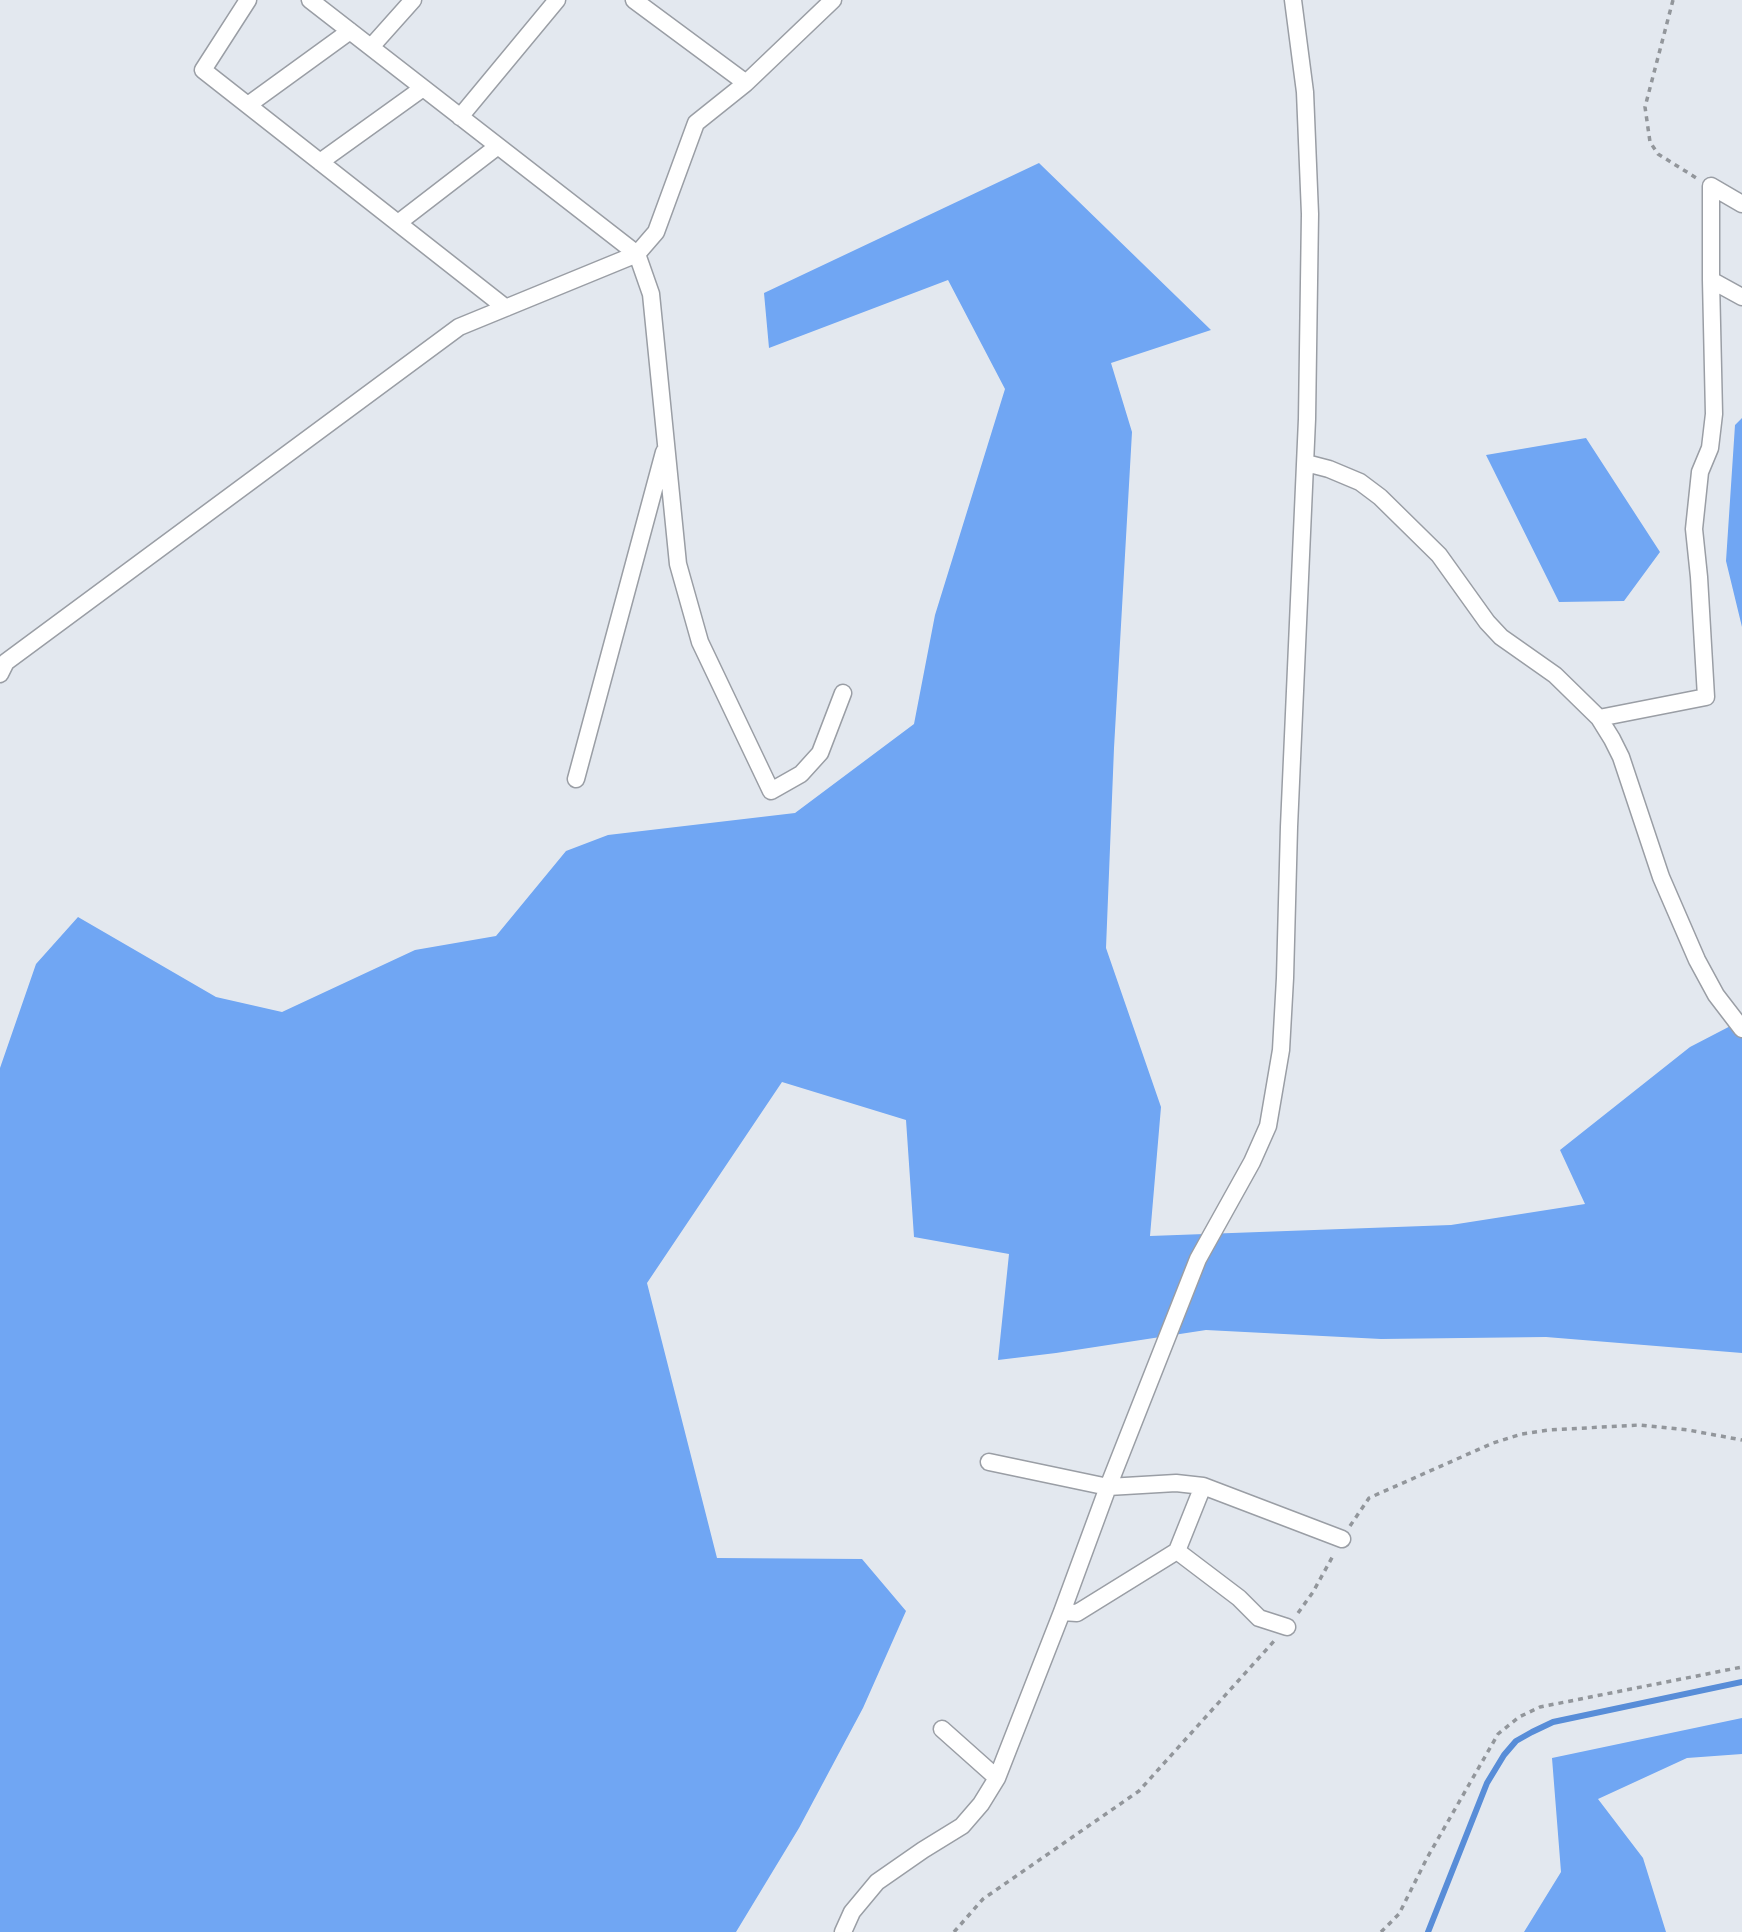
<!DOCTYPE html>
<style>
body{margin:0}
canvas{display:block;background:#e3e8ef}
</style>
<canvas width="1742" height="1932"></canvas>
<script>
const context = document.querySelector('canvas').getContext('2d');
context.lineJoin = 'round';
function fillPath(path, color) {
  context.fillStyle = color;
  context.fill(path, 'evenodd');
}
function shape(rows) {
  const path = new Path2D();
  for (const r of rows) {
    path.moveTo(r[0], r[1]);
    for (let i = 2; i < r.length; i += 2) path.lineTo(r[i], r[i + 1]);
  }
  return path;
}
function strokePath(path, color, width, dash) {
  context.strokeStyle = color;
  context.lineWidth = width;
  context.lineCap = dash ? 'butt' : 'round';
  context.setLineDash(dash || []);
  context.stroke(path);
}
fillPath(shape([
 [1039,163,1211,330,1111,363,1132,432,1114,748,1106,948,1161,1107,1150,1236,1451,1225,1585,1204,1560,1150,1690,1047,1742,1020,1742,1353,1546,1337,1381,1339,1206,1330,1056,1353,998,1360,1009,1254,914,1237,906,1120,782,1082,647,1283,717,1558,862,1559,906,1611,863,1708,799,1828,736,1932,0,1932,0,1068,36,964,78,917,216,997,282,1012,415,950,496,936,566,851,608,835,795,813,914,724,935,615,1005,389,948,280,769,348,764,293],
 [1742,418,1742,627,1726,561,1735,425],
 [1586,438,1660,552,1624,601,1559,602,1486,455],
 [1742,1718,1742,1754,1687,1758,1598,1799,1643,1858,1666,1932,1524,1932,1561,1872,1552,1758]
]), '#70a6f3');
strokePath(shape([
 [1428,1932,1487,1783,1504,1755,1516,1741,1532,1732,1553,1722,1742,1682]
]), '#588dd8', 6);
const street = shape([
 [248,0,203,70,506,308],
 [310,0,637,254,651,294,678,564,700,642,771,791,801,774,820,753,843,693],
 [634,0,746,83],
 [371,47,413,0],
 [248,105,350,31],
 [460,117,557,0],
 [320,162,423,88],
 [398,223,498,146],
 [1711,280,1742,297],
 [1306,463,1329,469,1360,482,1380,497,1439,555,1487,622,1501,637,1555,675,1599,718,1612,739,1621,757,1661,877,1697,960,1716,995,1742,1029],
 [0,674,6,662,459,327,637,254,656,232,696,123,746,83,833,0],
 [1599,718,1706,697,1699,577,1694,529,1700,472,1710,448,1714,414,1711,280,1711,186,1742,204],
 [576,779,664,452],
 [989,1462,1108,1487,1176,1483,1203,1486,1342,1539],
 [1177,1551,1239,1598,1259,1618,1287,1627],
 [1062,1612,1077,1613,1177,1551,1203,1486],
 [942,1729,997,1778],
 [843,1932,852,1912,877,1882,923,1850,962,1826,981,1804,997,1778,1062,1612,1108,1487,1198,1259,1252,1162,1268,1126,1281,1050,1285,978,1289,827,1307,419,1310,214,1305,92,1293,0]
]);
strokePath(street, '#9a9ea5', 19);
strokePath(shape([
 [1673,0,1645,107,1650,142,1658,154,1698,179],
 [1350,1526,1369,1498,1493,1443,1522,1434,1549,1430,1639,1425,1688,1430,1742,1440],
 [1298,1613,1313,1592,1334,1554],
 [954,1932,983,1899,1139,1791,1275,1640],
 [1381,1932,1399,1914,1427,1858,1498,1734,1519,1717,1540,1707,1742,1667]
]), '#92969b', 3.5, [5, 5]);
strokePath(street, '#fff', 16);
</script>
